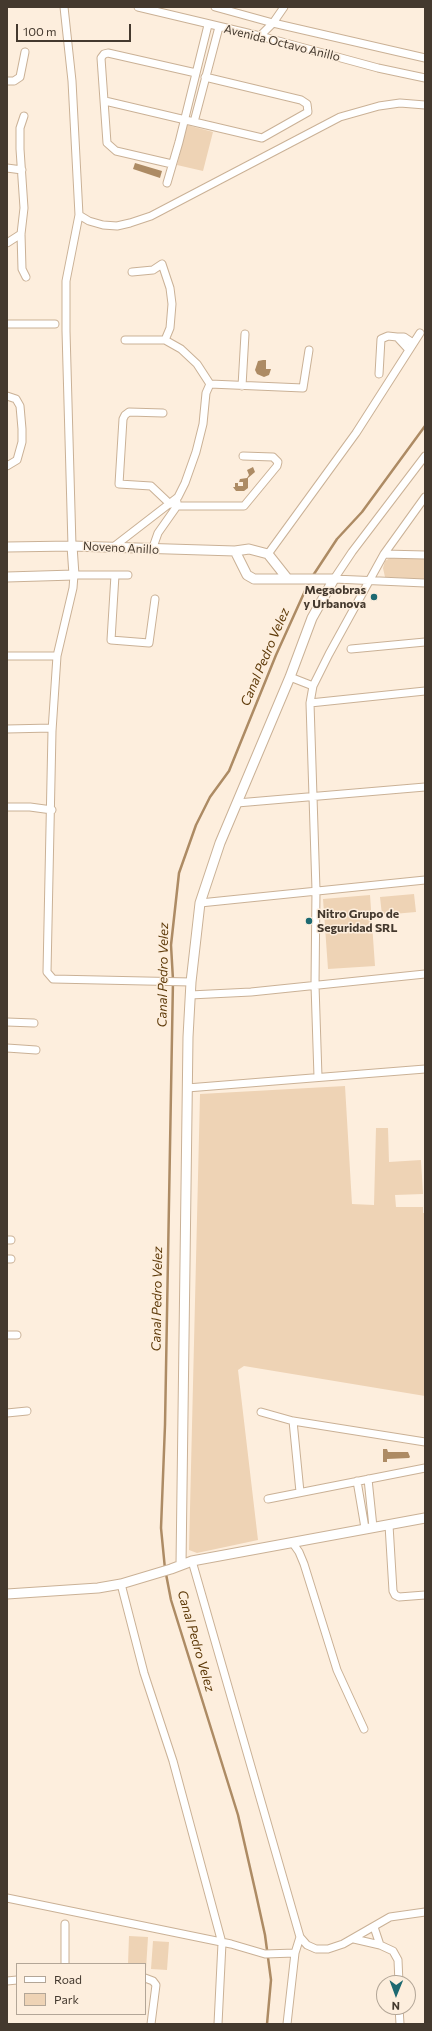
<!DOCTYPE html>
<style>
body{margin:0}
#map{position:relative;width:432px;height:2031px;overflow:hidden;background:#fdeedd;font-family:Commissioner,sans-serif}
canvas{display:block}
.frame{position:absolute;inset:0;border:8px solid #44392e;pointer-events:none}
.legend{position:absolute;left:16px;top:1963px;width:130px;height:52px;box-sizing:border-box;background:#fdeedd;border:1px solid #b3a697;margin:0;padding:5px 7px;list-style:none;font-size:12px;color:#44392e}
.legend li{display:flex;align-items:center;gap:8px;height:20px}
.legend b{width:20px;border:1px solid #b3a697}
.north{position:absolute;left:376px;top:1975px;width:40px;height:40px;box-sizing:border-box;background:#fdeedd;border:1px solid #b3a697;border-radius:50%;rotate:181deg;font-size:11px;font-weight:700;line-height:16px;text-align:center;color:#44392e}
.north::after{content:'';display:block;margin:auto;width:14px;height:18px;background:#1d6971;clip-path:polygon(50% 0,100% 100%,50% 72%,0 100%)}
.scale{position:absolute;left:16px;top:24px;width:115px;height:18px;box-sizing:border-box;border:2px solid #44392e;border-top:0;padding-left:5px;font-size:12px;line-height:14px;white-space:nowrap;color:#44392e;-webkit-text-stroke:3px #fdeedd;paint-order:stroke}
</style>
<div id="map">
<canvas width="432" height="2031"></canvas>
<div class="frame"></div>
<ul class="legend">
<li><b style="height:5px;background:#fff"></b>Road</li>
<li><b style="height:11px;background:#eed3b5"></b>Park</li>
</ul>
<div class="north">N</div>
<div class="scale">100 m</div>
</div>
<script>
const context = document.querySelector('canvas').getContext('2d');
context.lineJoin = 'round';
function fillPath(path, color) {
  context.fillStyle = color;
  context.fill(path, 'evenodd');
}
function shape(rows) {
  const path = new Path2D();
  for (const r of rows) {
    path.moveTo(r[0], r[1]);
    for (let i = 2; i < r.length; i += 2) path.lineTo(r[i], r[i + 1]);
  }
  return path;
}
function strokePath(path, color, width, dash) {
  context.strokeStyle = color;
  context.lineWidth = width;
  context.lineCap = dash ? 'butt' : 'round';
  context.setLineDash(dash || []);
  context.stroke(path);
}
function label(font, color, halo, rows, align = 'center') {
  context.font = font + ' Commissioner,sans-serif';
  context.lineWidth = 3;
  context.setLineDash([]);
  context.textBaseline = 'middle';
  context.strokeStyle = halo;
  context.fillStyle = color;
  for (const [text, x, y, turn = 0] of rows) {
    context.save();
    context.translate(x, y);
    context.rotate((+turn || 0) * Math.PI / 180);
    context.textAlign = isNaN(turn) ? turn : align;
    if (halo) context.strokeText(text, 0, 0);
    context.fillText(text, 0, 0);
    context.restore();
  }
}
fillPath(shape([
 [187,125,213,132,203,171,177,165],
 [390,558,425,559,425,579,385,577,383,568,385,561],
 [414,894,416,912,382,915,380,897],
 [370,895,375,966,328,969,323,899],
 [345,1086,352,1204,374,1205,376,1128,388,1128,389,1162,421,1160,423,1194,395,1195,396,1207,423,1207,423,1213,425,1213,425,1396,244,1366,238,1370,258,1540,197,1553,189,1550,200,1094],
 [129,1936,148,1937,146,1969,145,1964,128,1964],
 [153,1941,169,1942,167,1970,151,1969]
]), '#eed3b5');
fillPath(shape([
 [135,163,162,171,160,178,133,169],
 [263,360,266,360,266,369,271,369,269,375,264,377,257,374,255,370,258,361],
 [253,467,255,472,248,478,248,488,244,491,236,491,233,487,235,487,235,483,238,483,238,486,243,486,243,482,239,482,240,479,247,478,249,475,247,470],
 [383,1449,387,1449,388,1452,408,1452,410,1457,409,1458,387,1459,387,1462,383,1462]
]), '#ad8b64');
strokePath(shape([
 [312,577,337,539,362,512,425,426],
 [165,1569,161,1528,165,1425,173,980,171,945,179,873,196,825,210,797,229,771,276,655,309,582],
 [166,1574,171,1600,238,1815,256,1894,265,1935,271,1980,267,2024]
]), '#ad8b64', 2.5);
const minor = shape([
 [64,7,72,81,79,215,66,281,66,331,72,546],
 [138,7,260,36,378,68,425,78],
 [215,7,273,23,425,58],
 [260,36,273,23,284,7],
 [7,81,14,81,20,77,25,52],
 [105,101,262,138,308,112,307,104,301,100,205,77],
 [24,116,20,128,20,149,24,208,21,234,22,269,26,277],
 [194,122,219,27],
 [172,164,116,151,107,143,101,58,104,54,108,53,196,73],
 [7,168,22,170],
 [167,183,179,142,208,25],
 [79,215,89,221,103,225,117,226,130,223,151,216,340,117,379,106,400,103,425,105],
 [7,243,21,234],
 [132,272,153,270,162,264,170,288,172,304,170,328,165,340],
 [7,324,55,324],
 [125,340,165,340,181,349,197,364,210,384],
 [409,350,397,337,404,337,413,343],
 [379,374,381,339,388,336,397,337],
 [210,384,303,388,309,350],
 [242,386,245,334],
 [7,396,16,399,20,406,22,429,22,442,17,460,7,466],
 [163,413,129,412,125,415,123,419,119,484,151,486,170,504],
 [177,506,244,506,277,466,278,462,273,457,243,456],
 [112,548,178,497,185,483,196,452,203,424,206,393,210,384],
 [152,550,158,533,177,506,177,502],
 [268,554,356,433,420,333],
 [384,554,425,497],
 [115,575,111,640,149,643,155,599],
 [128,575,74,575,73,588,57,656,52,731,47,972,53,979,191,982],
 [334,579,352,552,425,456],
 [334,579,425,583],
 [351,649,425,642],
 [7,656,57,656],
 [290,677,313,686,310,703,316,890,315,985,318,1077],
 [313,686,329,654,384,554,425,555],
 [310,703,425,691],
 [7,729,52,728],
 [237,803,425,787],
 [7,807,30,807,52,810],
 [200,903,425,880],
 [190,995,251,992,425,974],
 [7,1022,34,1023],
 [7,1048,36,1050],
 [187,1088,425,1069],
 [7,1240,11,1240],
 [7,1259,11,1259],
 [7,1335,17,1335],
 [261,1412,293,1421,425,1442],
 [7,1413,27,1411],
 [293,1421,300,1492],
 [368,1479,373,1527],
 [357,1481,365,1528],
 [268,1499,425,1468],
 [389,1525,393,1591,395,1595,399,1597,425,1595],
 [292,1542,299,1552,304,1564,337,1670,364,1729],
 [192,1561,300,1937,307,1945,316,1949,328,1949,343,1944,390,1917,425,1912],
 [121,1584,144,1673,173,1761,222,1943,218,2024],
 [7,1898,231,1944,265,1954,295,1953],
 [65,1924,65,1964],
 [374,1927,380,1945],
 [354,1939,380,1945,393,1951,398,1960,399,1983],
 [145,1978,153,1981,156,1985,151,2024],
 [7,1981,17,1980],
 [399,2007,400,2024],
 [287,2024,295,1953,300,1937]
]);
const tertiary = shape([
 [7,547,72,546,235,551,249,549,268,554,287,578],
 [235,551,247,575,254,579,334,579],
 [7,577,74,575,72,546],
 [181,1564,188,1037,191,982,200,903,220,843,290,677,312,618,334,579],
 [7,1594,98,1588,121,1584,171,1569,192,1561,425,1518]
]);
strokePath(minor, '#cab196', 9);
strokePath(tertiary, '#cab196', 11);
strokePath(minor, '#fff', 7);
strokePath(tertiary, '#fff', 9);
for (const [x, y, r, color] of [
 [374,597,4,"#1d6971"],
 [309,921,4,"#1d6971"]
]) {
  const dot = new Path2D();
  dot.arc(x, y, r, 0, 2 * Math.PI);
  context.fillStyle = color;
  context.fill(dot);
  strokePath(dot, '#fdeedd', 1.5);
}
label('12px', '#44392e', '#fdeedd', [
 ["Avenida Octavo Anillo",282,43,14],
 ["Noveno Anillo",121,548,3]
]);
label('bold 12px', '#44392e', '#fdeedd', [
 ["Megaobras",366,590],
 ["y Urbanova",366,604],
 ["Nitro Grupo de",317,914,"left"],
 ["Seguridad SRL",317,928,"left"]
], 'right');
label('italic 13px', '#603c0b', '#fdeedd', [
 ["Canal Pedro Velez",265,657,-67],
 ["Canal Pedro Velez",163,975,-89],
 ["Canal Pedro Velez",157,1299,-89],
 ["Canal Pedro Velez",196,1641,74]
]);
</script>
